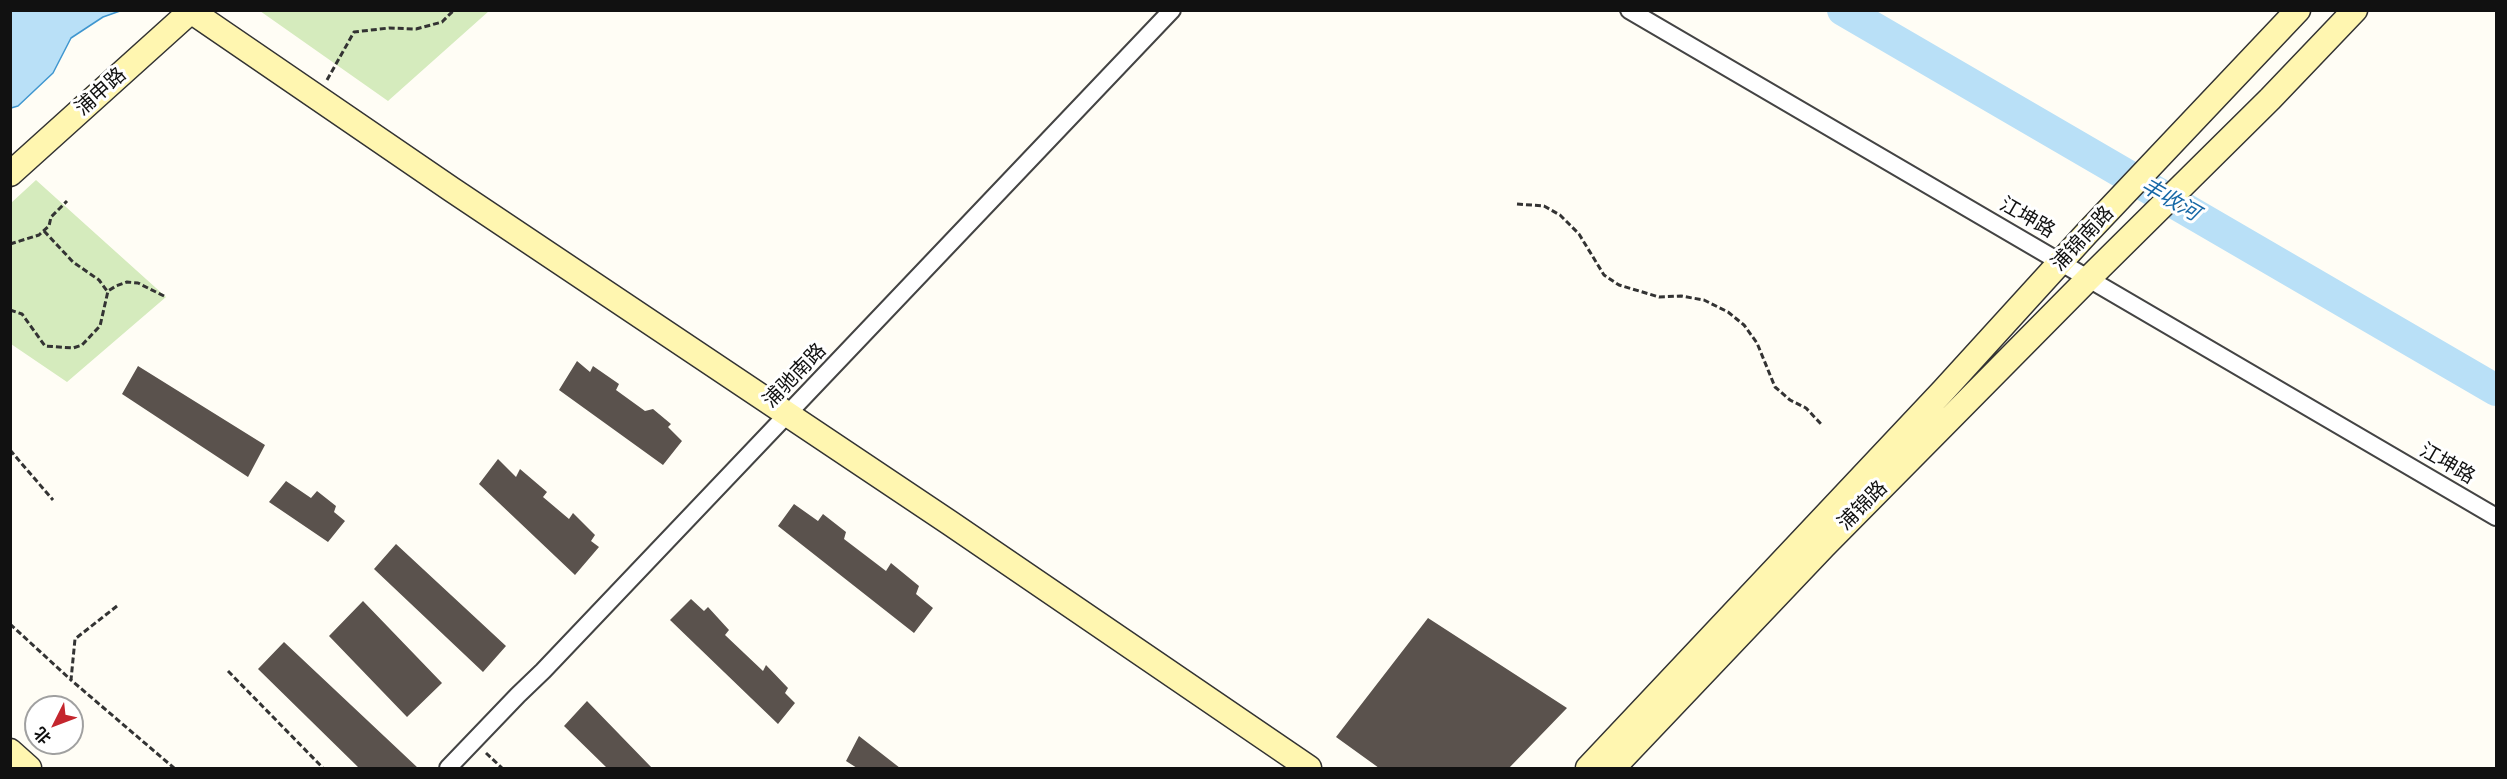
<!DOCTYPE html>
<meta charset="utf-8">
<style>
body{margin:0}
#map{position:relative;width:2507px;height:779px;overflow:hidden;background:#fffdf5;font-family:"Libre Baskerville","Noto Sans SC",serif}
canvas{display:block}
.frame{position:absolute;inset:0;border:12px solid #111;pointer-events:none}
.north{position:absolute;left:24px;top:695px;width:60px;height:60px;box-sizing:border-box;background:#fff;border:2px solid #a0a0a0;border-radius:50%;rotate:228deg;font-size:16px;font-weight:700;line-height:24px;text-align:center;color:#111}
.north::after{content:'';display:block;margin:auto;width:21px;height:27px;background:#c4262e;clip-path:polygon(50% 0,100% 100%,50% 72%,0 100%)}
</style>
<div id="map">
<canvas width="2507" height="779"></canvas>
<div class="frame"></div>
<div class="north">北</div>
</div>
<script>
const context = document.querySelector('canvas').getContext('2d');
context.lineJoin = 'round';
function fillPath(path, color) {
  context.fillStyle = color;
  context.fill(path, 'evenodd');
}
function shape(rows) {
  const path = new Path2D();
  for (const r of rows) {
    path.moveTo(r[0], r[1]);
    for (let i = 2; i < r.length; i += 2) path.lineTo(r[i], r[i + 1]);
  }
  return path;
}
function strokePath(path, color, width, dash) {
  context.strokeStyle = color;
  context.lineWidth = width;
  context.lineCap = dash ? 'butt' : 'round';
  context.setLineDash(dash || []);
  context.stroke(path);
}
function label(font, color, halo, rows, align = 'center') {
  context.font = font + ' "Libre Baskerville","Noto Sans SC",serif';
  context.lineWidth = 6;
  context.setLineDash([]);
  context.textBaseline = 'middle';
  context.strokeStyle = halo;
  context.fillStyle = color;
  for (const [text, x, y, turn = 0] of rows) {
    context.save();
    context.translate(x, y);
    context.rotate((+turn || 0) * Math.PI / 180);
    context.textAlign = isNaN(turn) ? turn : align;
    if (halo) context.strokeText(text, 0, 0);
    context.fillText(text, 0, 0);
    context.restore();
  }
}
fillPath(shape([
 [260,11,489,11,388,101],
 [36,180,166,297,67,382,11,344,11,203]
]), '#d5ebbd');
const water = shape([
 [11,10,120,10,120,11,103,17,71,38,53,73,18,106,11,108,11,10]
]);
fillPath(water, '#b9e0f7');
strokePath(water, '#3f96cf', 1.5);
strokePath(shape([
 [1843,10,2496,390]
]), '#b9e0f7', 32);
fillPath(shape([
 [577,361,590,372,593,366,619,384,616,390,645,411,653,409,671,424,668,427,682,441,663,465,559,390],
 [138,366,265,445,248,477,122,394],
 [498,459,516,477,520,469,547,492,543,497,569,519,573,513,595,535,591,541,599,547,575,575,479,484],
 [286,481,311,498,317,491,336,506,334,512,345,521,328,542,269,502],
 [794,504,818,521,823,514,846,532,844,539,886,571,891,563,919,586,916,594,933,608,914,633,778,526],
 [396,544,506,646,483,672,374,569],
 [691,599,704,611,708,607,729,630,725,635,763,671,766,665,788,688,785,693,795,703,778,724,670,620],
 [363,601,442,683,407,717,329,636],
 [1428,618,1567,708,1509,768,1379,768,1336,737],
 [284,642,418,768,359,768,258,669],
 [587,701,652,768,607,768,564,726],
 [859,736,900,768,857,768,846,761]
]), '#5a524d');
const street = shape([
 [1629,10,2496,517],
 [448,768,518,695,543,671,1172,10]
]);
const secondary = shape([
 [191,11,451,189,950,523,1309,768],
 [10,174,192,10],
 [10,751,29,768],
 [1588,768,1943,391,2086,234,2298,10],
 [1613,768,1824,546,2089,278,2270,99,2355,10]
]);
strokePath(street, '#444', 20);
strokePath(secondary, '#333', 27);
strokePath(shape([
 [327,80,354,32,389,28,416,29,442,22,454,10],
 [1517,204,1544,206,1560,215,1579,234,1604,275,1619,285,1659,297,1681,296,1704,300,1728,312,1744,325,1757,343,1775,387,1790,400,1806,408,1822,425],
 [44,231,73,262,99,280,107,291],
 [10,244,39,235,49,226,51,217,67,201],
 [10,310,22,314,45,346,73,348,82,345,100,326,108,291,116,286,127,282,138,283,166,297],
 [10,450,53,500],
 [117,606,75,639,71,680,174,768],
 [10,624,71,680],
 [228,671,323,768],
 [486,753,502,768]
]), '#333', 3, [6, 3]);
strokePath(street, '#fff', 16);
strokePath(secondary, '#fff6b0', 24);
label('20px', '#111', '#fff', [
 ["浦申路",101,92,-42],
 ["江坤路",2027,218,30],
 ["浦锦南路",2083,239,-47],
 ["浦驰南路",795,376,-46],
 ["江坤路",2447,464,30],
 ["浦锦路",1863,506,-45]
]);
label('italic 21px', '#1768a6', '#fff', [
 ["丰收河",2170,200,30]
]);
</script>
